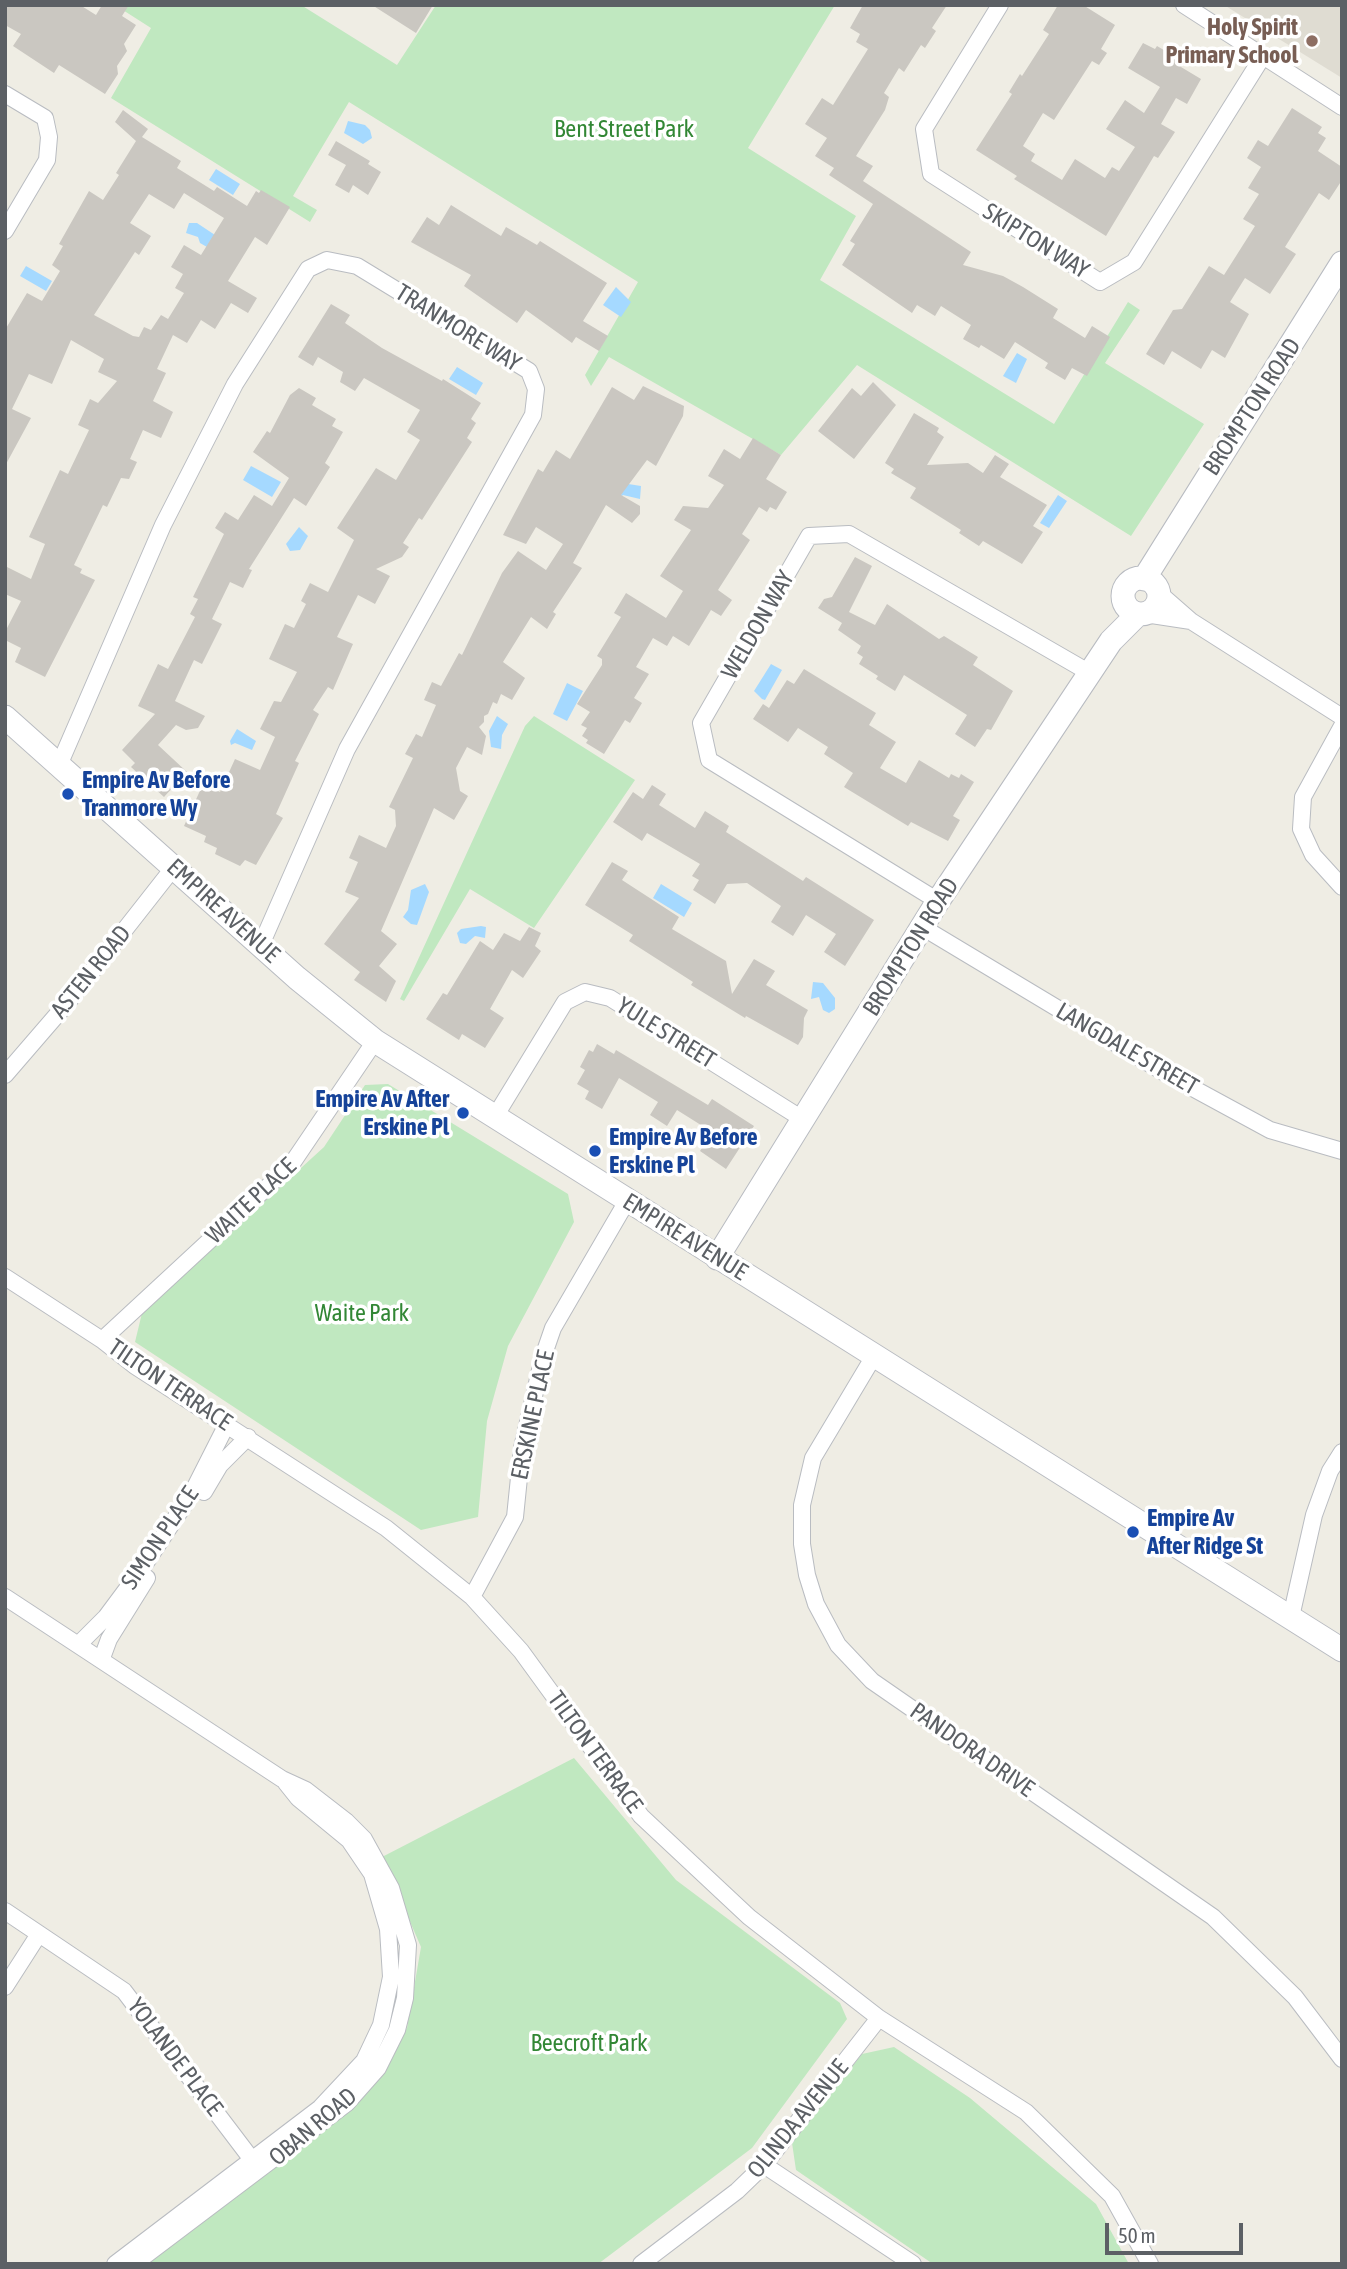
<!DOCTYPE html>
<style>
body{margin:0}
#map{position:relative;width:1347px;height:2269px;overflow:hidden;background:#efede4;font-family:"Asap Condensed",sans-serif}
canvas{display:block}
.frame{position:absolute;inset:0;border:7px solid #5c6065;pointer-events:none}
.scale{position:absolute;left:1105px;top:2223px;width:138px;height:32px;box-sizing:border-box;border:4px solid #5c6065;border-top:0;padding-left:9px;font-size:21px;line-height:24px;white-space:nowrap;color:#5c6065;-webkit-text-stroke:5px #fff;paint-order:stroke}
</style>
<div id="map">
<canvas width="1347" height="2269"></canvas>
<div class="frame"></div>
<div class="scale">50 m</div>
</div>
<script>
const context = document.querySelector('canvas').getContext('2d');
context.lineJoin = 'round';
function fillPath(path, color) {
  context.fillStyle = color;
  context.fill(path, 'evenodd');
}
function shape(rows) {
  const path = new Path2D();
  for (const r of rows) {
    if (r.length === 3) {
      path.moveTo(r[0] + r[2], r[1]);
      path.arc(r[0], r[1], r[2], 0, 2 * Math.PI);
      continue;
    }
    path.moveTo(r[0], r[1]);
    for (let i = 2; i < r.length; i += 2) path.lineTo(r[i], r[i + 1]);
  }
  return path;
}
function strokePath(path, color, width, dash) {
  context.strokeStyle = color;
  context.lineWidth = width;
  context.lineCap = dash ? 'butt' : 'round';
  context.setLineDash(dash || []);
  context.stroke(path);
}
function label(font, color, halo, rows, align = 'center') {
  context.font = font + ' "Asap Condensed",sans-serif';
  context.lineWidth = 7;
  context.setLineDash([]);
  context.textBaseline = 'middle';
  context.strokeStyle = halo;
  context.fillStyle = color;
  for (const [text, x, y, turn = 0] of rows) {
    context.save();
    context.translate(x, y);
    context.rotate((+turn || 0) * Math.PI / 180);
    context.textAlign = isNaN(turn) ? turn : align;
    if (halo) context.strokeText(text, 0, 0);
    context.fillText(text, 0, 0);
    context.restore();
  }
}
fillPath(shape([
 [1224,5,1342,5,1342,78]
]), '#dfdcd2');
fillPath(shape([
 [115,5,301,5,397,65,436,5,835,5,748,148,856,216,820,280,1054,424,1128,302,1140,310,1105,363,1204,424,1131,536,857,365,781,455,609,357,591,386,585,375,638,282,349,102,293,196,317,210,310,222,111,98,151,28],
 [534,716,635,780,534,928,470,889,404,1001,400,999,525,726],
 [388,1084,568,1194,574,1222,508,1346,487,1421,478,1517,421,1530,135,1342,142,1313,324,1147,365,1085],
 [574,1758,676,1880,840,2003,847,2019,752,2148,598,2264,134,2264,361,2095,407,2028,421,1947,382,1857],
 [894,2047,970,2098,1096,2204,1129,2264,933,2264,796,2170,792,2143,862,2054]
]), '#c0e8c0');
fillPath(shape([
 [348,121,365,125,370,130,372,138,363,144,344,133],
 [216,169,240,184,233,195,209,180],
 [189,223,197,223,215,235,207,247,200,243,198,237,186,233],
 [26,266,52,281,46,291,20,276],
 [616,287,631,302,621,317,603,305],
 [1017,353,1027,359,1016,383,1003,376],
 [457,367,483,383,476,395,449,379],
 [251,466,281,482,272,497,243,480],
 [622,483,641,486,640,499,623,495,621,497],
 [1058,495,1067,501,1049,528,1040,523],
 [299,527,308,536,300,550,290,551,286,544],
 [771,664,782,670,765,700,762,699,754,691],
 [567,683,583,691,567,721,553,714],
 [497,716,508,724,502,735,501,749,491,747,489,731],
 [237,729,256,741,252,750,235,743,231,745,230,741],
 [425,884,429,892,420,917,417,925,411,924,403,917,408,910,411,890],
 [661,884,692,903,684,917,653,898],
 [481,926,486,927,485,938,475,936,466,944,460,943,457,933,461,929],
 [813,982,823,983,835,998,835,1009,829,1013,823,1010,819,997,811,999]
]), '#a5d9ff');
fillPath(shape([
 [5,5,80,5,96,15,102,5,129,5,122,16,136,25,124,44,127,51,117,66,118,74,105,94,59,65,54,73,13,46,21,34,5,25],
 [372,5,433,5,416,33],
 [863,5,947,5,932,28,936,31,925,48,921,45,904,72,899,68,884,93,889,97,885,110,856,156,873,166,863,181,971,252,963,265,1003,276,1023,287,1058,309,1053,318,1085,338,1092,326,1110,337,1087,376,1072,368,1065,380,1045,368,1048,363,1015,342,1004,359,981,345,979,348,963,339,971,325,941,306,935,316,917,305,912,313,842,265,855,244,850,241,873,204,829,175,834,168,815,156,827,138,805,124,822,98,833,105,868,49,856,42,860,34,850,28],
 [1058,5,1083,5,1115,25,1101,49,1107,53,1099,65,1092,61,1054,120,1043,113,1023,146,1035,154,1031,161,1062,180,1075,159,1105,178,1112,167,1119,171,1135,147,1106,129,1125,100,1144,113,1160,87,1128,68,1143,43,1155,49,1157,46,1184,62,1181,67,1201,79,1187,104,1176,98,1161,124,1175,132,1158,158,1154,156,1106,236,1014,179,1017,176,976,150,1012,94,1009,92,1020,74,1022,76,1049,34,1043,30],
 [1292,108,1322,127,1318,133,1326,138,1318,151,1342,167,1342,180,1329,200,1319,193,1285,247,1296,254,1270,294,1245,278,1230,302,1249,314,1225,358,1212,350,1201,369,1172,351,1164,365,1146,354,1173,310,1182,309,1209,266,1224,275,1255,226,1243,219,1259,194,1248,188,1261,167,1247,158,1258,140,1268,146],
 [123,110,148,129,142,137,181,161,177,168,214,191,217,187,247,206,256,191,259,193,261,190,290,207,267,245,255,237,228,281,257,298,248,313,231,303,215,329,201,320,187,343,173,335,157,369,166,373,153,401,173,412,161,438,143,430,130,459,137,462,129,479,121,478,107,507,103,505,74,565,82,569,80,573,95,580,45,677,15,662,21,648,5,640,5,632,21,601,5,594,5,566,31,579,45,544,29,537,60,470,68,474,89,430,78,425,90,399,98,403,117,381,98,372,104,359,71,340,52,384,29,374,12,409,31,418,5,466,5,330,27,293,42,301,60,271,52,265,63,246,59,244,89,191,103,200,119,175,116,173,136,141,115,122],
 [184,193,224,218,201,255,184,245,171,267,183,274,175,288,184,293,168,319,161,315,151,330,144,327,139,337,133,336,94,315,135,252,139,255,151,236,130,223,149,194,174,209],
 [336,141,370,161,368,164,381,172,368,195,353,185,349,193,335,185,346,165,328,155],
 [451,205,501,236,506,227,537,245,540,241,607,283,583,321,608,336,599,351,576,337,572,343,526,310,517,323,464,286,471,275,411,242,427,217,439,225],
 [331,304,350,315,345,323,382,348,442,381,443,379,481,403,471,419,476,423,467,438,472,442,422,520,419,518,403,543,409,547,402,557,376,569,390,576,375,604,358,595,337,637,353,644,333,690,328,687,313,710,319,714,295,761,299,763,276,814,283,818,256,865,245,860,240,866,215,854,217,848,204,842,206,836,184,826,203,784,220,792,235,759,260,770,275,737,260,729,274,701,281,702,297,672,269,659,285,624,294,628,306,604,301,601,310,583,328,592,354,540,337,528,376,468,396,480,420,440,407,432,420,410,364,378,355,391,340,382,343,372,318,357,313,366,298,357],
 [873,382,896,405,854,459,818,431,852,388,861,396],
 [643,386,684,406,683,416,656,466,647,460,621,495,640,506,640,514,632,523,606,505,573,563,582,568,553,612,556,614,547,629,531,617,503,662,525,678,512,700,501,694,497,704,493,702,488,714,484,716,484,722,479,727,486,736,482,755,467,747,456,768,460,791,468,796,454,820,434,808,381,931,397,944,379,966,396,981,386,1002,354,980,360,972,324,944,359,898,345,892,358,862,349,858,359,835,386,848,396,826,395,810,389,807,413,758,405,754,416,734,422,737,436,705,424,700,432,682,441,686,459,653,462,655,502,573,518,551,546,570,563,544,536,527,526,544,503,535,538,469,543,472,556,450,570,459,612,387,634,400],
 [299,388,316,398,312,405,336,419,332,426,343,432,325,463,330,467,306,506,294,498,249,569,252,570,243,588,230,582,212,619,222,624,202,664,194,660,175,701,205,716,198,728,186,730,176,725,158,745,187,772,164,797,131,767,135,763,122,750,155,714,138,706,158,664,168,669,195,617,190,614,198,599,193,597,224,534,215,528,225,512,238,520,254,495,272,506,289,478,253,452,267,431,270,433,290,395],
 [914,413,939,428,937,432,944,437,927,465,968,463,983,473,995,455,1009,464,1000,477,1047,505,1033,526,1043,532,1022,564,983,541,979,546,959,533,961,530,910,498,916,488,891,473,894,469,885,463],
 [753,438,781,455,766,479,787,492,776,510,770,507,767,512,759,507,742,534,750,540,718,590,732,600,721,616,711,610,689,646,673,636,667,646,653,638,636,667,649,674,634,698,642,703,630,723,625,720,604,754,586,743,588,740,582,736,587,728,581,725,590,712,577,704,602,665,602,659,597,656,621,617,614,613,626,593,666,618,683,591,660,576,691,530,674,520,683,506,708,508,724,485,708,476,724,449,740,459],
 [855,557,872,566,849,612,875,625,887,604,939,639,944,636,978,657,973,665,1013,691,991,730,987,729,975,747,955,734,967,715,904,675,895,691,876,679,878,676,859,664,863,657,857,653,861,646,838,630,842,623,818,608,824,599,832,597],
 [804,669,876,713,869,725,896,742,880,768,906,783,919,760,949,778,951,774,959,778,961,774,974,782,953,816,960,820,948,841,911,822,908,826,844,787,853,773,824,754,828,747,798,728,788,742,753,719,763,704,769,708,787,680,794,684],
 [652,785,666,794,659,805,695,828,705,811,729,826,726,832,803,881,806,877,874,920,845,966,824,952,836,934,806,915,793,936,771,922,781,906,747,883,727,884,715,904,693,890,699,880,692,876,700,864,647,833,642,841,613,822,633,792,643,799],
 [612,862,628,871,622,880,679,917,672,929,726,961,732,994,754,959,775,971,766,985,808,1010,804,1018,803,1037,798,1045,746,1016,745,1018,691,985,693,982,629,941,633,935,585,905],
 [529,927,541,933,535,946,541,951,523,978,512,970,490,1009,504,1018,485,1048,462,1034,459,1040,426,1019,443,993,447,995,480,941,493,950,504,933,520,941],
 [597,1044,614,1054,616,1050,708,1105,712,1099,754,1126,726,1169,700,1151,712,1132,677,1110,667,1126,650,1115,658,1102,619,1078,602,1109,585,1099,589,1091,577,1084,585,1070,580,1067,589,1050,593,1052]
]), '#cac7c1');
const street = shape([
 [1000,5,924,129,931,174,1100,282,1134,262,1263,56],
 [1184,5,1342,107],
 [5,94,45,118,49,137,47,160,5,231],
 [1159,593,1191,621,1342,717],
 [1145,614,1191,621],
 [1342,726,1303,797,1301,829,1313,855,1342,887],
 [60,763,163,525,235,384,308,269,327,260,357,266,529,371,536,389,533,415,347,749,261,945],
 [938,901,709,760,701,723,809,536,849,534,1090,673],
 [922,927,1165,1073,1270,1130,1342,1151],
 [5,1075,68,1002,174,867],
 [496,1115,565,1002,585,992,610,998,804,1120],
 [5,1277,102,1340,135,1366,386,1528,472,1597,521,1651,641,1816,749,1917,879,2018,1026,2112,1112,2196,1150,2264],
 [102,1340,291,1165,375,1041],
 [874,1356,813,1458,802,1505,802,1544,807,1575,816,1604,838,1645,872,1681,1213,1917,1295,1997,1342,2059],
 [204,1492,220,1465,248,1437],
 [5,1597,282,1779,306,1790,346,1821,364,1839,391,1888,408,1945,405,1998,397,2030,378,2068,347,2103,134,2264],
 [472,1597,515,1517,522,1448,543,1357,553,1328,627,1201],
 [1291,1617,1314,1515,1330,1471,1342,1452],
 [79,1644,106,1617,141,1570,192,1493,227,1424],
 [102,1658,109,1639,147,1578],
 [5,1911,124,1991,256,2165],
 [5,1987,39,1934],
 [764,2165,913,2264],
 [115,2264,320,2108,364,2061,381,2025,391,1977,388,1929,372,1874,349,1840,298,1798,286,1783],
 [641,2264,737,2191,764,2165,879,2018]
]);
const secondary = shape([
 [1141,596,18],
 [1144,579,1342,263],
 [5,717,297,978,375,1041,1342,1650],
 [717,1258,938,901,1111,641,1138,614]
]);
strokePath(street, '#b9bcc1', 18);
strokePath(secondary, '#b8bbc1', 25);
strokePath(street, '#fff', 16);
strokePath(secondary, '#fff', 23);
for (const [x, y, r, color] of [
 [1312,41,7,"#8d6e63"],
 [68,794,7,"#1a4fb4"],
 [463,1113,7,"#1a4fb4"],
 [595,1151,7,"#1a4fb4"],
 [1133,1532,7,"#1a4fb4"]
]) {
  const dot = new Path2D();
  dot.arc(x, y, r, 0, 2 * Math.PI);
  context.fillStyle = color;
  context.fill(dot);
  strokePath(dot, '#fff', 2.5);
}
label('bold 24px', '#785e54', '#fff', [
 ["Holy Spirit",1298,27],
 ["Primary School",1298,55]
], 'right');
label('24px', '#328735', '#fff', [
 ["Bent Street Park",624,129],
 ["Waite Park",362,1313],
 ["Beecroft Park",589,2043]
]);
label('24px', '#5c6065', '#fff', [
 ["SKIPTON WAY",1036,241,32],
 ["TRANMORE WAY",458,328,32],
 ["BROMPTON ROAD",1252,407,-57],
 ["WELDON WAY",758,625,-60],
 ["EMPIRE AVENUE",223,911,42],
 ["BROMPTON ROAD",911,947,-58],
 ["ASTEN ROAD",91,972,-51],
 ["YULE STREET",666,1033,32],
 ["LANGDALE STREET",1127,1049,30],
 ["WAITE PLACE",251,1201,-43],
 ["EMPIRE AVENUE",685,1237,32],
 ["TILTON TERRACE",170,1385,34],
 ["ERSKINE PLACE",533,1415,-78],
 ["SIMON PLACE",160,1538,-56],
 ["PANDORA DRIVE",972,1750,35],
 ["TILTON TERRACE",595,1752,54],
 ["YOLANDE PLACE",175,2057,53],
 ["OLINDA AVENUE",798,2119,-51],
 ["OBAN ROAD",313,2127,-40]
]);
label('bold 24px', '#164399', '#fff', [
 ["Empire Av Before",82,780],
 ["Tranmore Wy",82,808],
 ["Empire Av After",449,1099,"right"],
 ["Erskine Pl",449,1127,"right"],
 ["Empire Av Before",609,1137],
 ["Erskine Pl",609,1165],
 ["Empire Av",1147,1518],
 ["After Ridge St",1147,1546]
], 'left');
</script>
